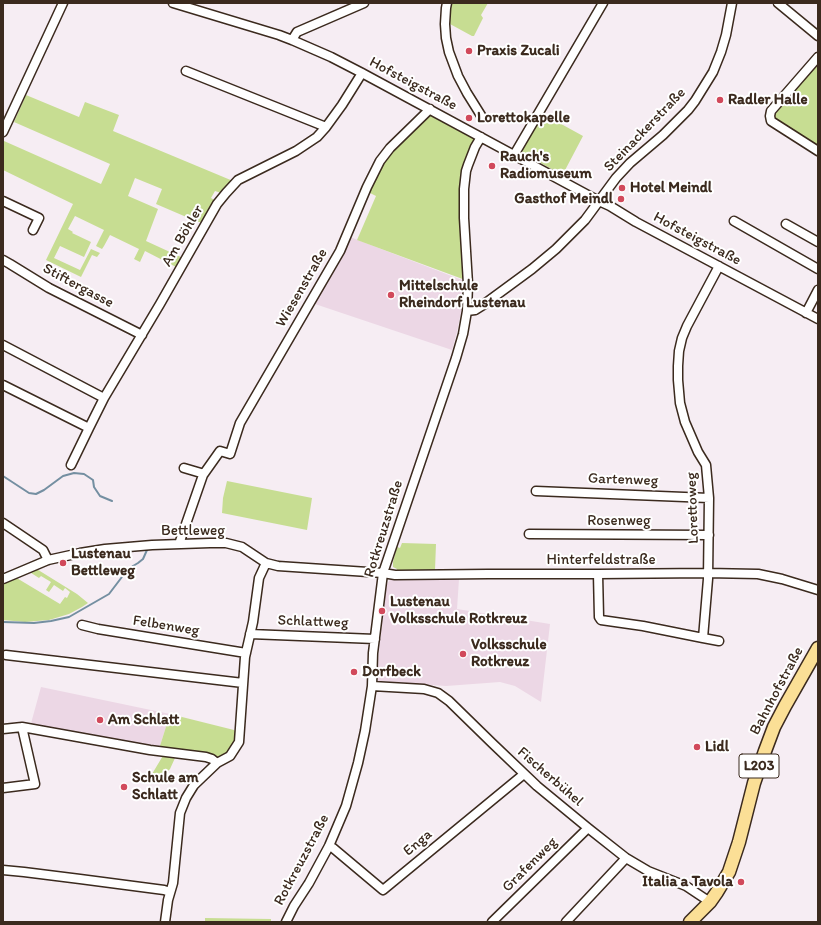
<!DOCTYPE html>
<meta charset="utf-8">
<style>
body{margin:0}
#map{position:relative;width:821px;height:925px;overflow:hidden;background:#f6edf3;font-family:Itim,sans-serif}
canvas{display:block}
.frame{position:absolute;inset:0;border:4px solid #3b2a1e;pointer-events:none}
</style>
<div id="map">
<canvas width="821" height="925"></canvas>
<div class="frame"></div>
</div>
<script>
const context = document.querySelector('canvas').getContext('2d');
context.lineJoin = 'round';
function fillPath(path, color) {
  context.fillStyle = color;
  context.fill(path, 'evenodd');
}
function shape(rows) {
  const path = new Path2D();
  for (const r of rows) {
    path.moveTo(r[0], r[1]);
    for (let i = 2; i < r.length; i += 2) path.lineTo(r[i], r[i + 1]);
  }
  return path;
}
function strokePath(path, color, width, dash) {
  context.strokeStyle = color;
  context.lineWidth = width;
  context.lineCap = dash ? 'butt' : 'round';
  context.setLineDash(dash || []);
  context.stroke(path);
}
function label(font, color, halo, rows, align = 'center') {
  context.font = font + ' Itim,sans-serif';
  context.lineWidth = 4;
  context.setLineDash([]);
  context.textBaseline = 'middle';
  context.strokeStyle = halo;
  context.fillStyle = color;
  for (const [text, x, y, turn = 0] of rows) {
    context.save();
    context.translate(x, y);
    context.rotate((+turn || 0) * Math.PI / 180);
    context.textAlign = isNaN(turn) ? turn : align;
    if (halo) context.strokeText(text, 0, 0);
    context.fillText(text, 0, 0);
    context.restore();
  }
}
fillPath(shape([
 [350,237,462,280,461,312,457,332,452,350,315,304],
 [393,579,459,579,457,609,550,624,541,702,515,686,500,682,446,686,378,681,377,679,381,630,384,603,387,584,390,580],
 [41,687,170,714,159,749,30,727]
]), '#ecd7e5');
fillPath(shape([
 [450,3,488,3,481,15,483,18,474,36,472,36,450,24,448,20],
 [818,62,818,150,772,118],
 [26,95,79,117,85,102,119,115,113,131,233,181,221,193,215,191,211,198,216,201,203,222,198,222,156,204,162,189,135,178,128,196,158,209,146,241,183,258,178,268,145,251,140,262,134,259,139,249,110,235,104,246,102,249,96,246,104,230,75,216,68,229,73,232,72,233,91,242,84,257,60,246,54,258,80,270,91,249,100,253,97,257,92,255,81,277,46,260,73,204,3,170,4,141,101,184,110,164,14,122],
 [430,109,481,137,468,164,468,281,357,240,376,196,366,191,382,158],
 [543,114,583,136,563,174,561,174,522,153,522,151],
 [227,481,312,498,307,530,222,513,223,498],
 [402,543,436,544,435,570,397,571,397,569,393,567,393,562,397,547,400,548],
 [35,568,77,594,88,603,82,607,69,614,49,620,25,622,3,620,3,582,15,577,60,604,65,597,67,598,70,592,65,588,63,591,54,585,49,592,46,590,51,582,41,576,39,578,28,571],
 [170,714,234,730,236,733,236,737,232,747,227,753,220,757,159,749],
 [164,754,179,756,175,758,170,769,167,772,167,777,168,780,168,783,149,783,146,784],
 [205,918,271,919,271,922,205,922]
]), '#c7dd92');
strokePath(shape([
 [3,476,29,493,36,494,44,490,63,476,74,473,84,474,93,480,94,487,100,496,112,501],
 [3,622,34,623,51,621,69,617,109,594,128,569,138,563,143,559,147,550]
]), '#748fa1', 2);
const street = shape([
 [173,3,279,35,292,40,331,57,362,73,599,201,610,206,636,222,818,319],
 [447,3,446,8,445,24,446,38,449,52,458,76,467,93,482,117],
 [778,3,818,36],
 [292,40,297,32,364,3],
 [818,57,771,111,770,116,771,121,818,151],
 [186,71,326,127],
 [3,132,63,3],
 [514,155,603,3],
 [3,201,39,218,33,230],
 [734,221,818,269],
 [786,224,818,242],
 [3,260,10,264,49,288,142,335],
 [467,311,475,310,483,305,532,269,556,249,585,220,616,178,630,163,663,135,688,110,695,101,713,72,721,52,726,35,732,3],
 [806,313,818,290],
 [3,345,104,398],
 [3,385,89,428],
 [71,465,89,428,104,398,160,304,217,204,226,193,238,180,296,151,317,137,326,127,342,105,362,73],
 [203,475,220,451,230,454,240,423,340,251,367,187,380,161,390,148,430,109],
 [536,491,709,498],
 [3,523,43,550,48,560],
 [529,534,709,535],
 [179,544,203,475,201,473,184,468],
 [598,574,599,617,601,620,643,626,703,638,708,579,709,498,706,465,698,452,685,422,680,403,678,380,678,366,679,351,682,338,687,326,719,266],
 [3,579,48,560,80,553,105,549,152,545,210,543,226,543,242,547,266,563,278,566,383,573,395,575,488,574,598,574,707,573,758,574,782,579,818,590],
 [82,625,98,629,246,653],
 [250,634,375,639],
 [703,638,719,641],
 [6,655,243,683],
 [372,686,424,689,438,693,449,701,492,743,537,786,588,828,626,858,648,871,686,886,710,902],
 [3,729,22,727,150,750,206,757,212,759,217,763],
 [3,788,35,784,22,727],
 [329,846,333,848,383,890,524,774],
 [3,870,24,872,80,879,164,890,170,892],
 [165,922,168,900,173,883,180,813,186,798,194,785,217,763,230,756,239,742,245,657,253,622,259,578,266,563],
 [286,922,294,906,309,883,329,846,346,806,358,763,365,731,372,686,373,653,383,573,456,358,463,334,467,311,468,284,464,218,464,189,466,171,468,165,475,147,481,137],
 [492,922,588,828],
 [566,922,626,858]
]);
const primary = shape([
 [690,922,710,902,717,892,729,872,739,842,754,783,765,751,774,727,785,706,818,648]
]);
strokePath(street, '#3b2a1e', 11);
strokePath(primary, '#3b2a1e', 15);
strokePath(street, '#fff', 8);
strokePath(primary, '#fbdf96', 12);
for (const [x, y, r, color] of [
 [469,51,4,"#d1495b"],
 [720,100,4,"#d1495b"],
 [469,118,4,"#d1495b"],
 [492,166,4,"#d1495b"],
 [622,188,4,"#d1495b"],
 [621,199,4,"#d1495b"],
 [391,295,4,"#d1495b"],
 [63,563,4,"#d1495b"],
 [382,611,4,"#d1495b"],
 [463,654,4,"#d1495b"],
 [354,672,4,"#d1495b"],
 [100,720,4,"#d1495b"],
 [697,747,4,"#d1495b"],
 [124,787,4,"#d1495b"],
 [741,882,4,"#d1495b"]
]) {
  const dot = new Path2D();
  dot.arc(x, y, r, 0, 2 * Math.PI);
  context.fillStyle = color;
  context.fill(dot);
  strokePath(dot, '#fff', 1.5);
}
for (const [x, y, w] of [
 [759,766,40]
]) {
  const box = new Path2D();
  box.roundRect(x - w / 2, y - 12, w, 24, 3);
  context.fillStyle = '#fff';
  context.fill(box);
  strokePath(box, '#3b2a1e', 1);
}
label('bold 14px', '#3b2a1e', null, [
 ["L203",759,766]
]);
label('bold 15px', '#3b2a1e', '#fff', [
 ["Praxis Zucali",477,51],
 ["Radler Halle",728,100],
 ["Lorettokapelle",477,118],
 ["Rauch's",500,157],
 ["Radiomuseum",500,174],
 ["Hotel Meindl",630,188],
 ["Gasthof Meindl",613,199,"right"],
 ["Mittelschule",399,286],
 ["Rheindorf Lustenau",399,303],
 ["Lustenau",71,554],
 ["Bettleweg",71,571],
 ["Lustenau",390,602],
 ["Volksschule Rotkreuz",390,619],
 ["Volksschule",471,645],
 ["Rotkreuz",471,662],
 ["Dorfbeck",362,672],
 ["Am Schlatt",108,720],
 ["Lidl",705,747],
 ["Schule am",132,778],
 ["Schlatt",132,795],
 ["Italia a Tavola",733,882,"right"]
], 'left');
label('15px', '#3b2a1e', '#fff', [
 ["Hofsteigstraße",413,84,28],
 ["Steinackerstraße",645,130,-46],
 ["Am Böhler",183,236,-60],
 ["Hofsteigstraße",697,239,28],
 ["Stiftergasse",78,286,28],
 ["Wiesenstraße",302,288,-60],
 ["Gartenweg",623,480,2],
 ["Lorettoweg",693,508,-92],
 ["Rosenweg",619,521],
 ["Rotkreuzstraße",384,529,-73],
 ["Bettleweg",193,531],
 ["Hinterfeldstraße",601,560],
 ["Schlattweg",313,622,2],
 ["Felbenweg",166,626,9],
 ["Bahnhofstraße",777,691,-62],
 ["Fischerbühel",550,777,41],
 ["Enga",418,843,-40],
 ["Rotkreuzstraße",302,860,-62],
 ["Grafenweg",530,865,-45]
]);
</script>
